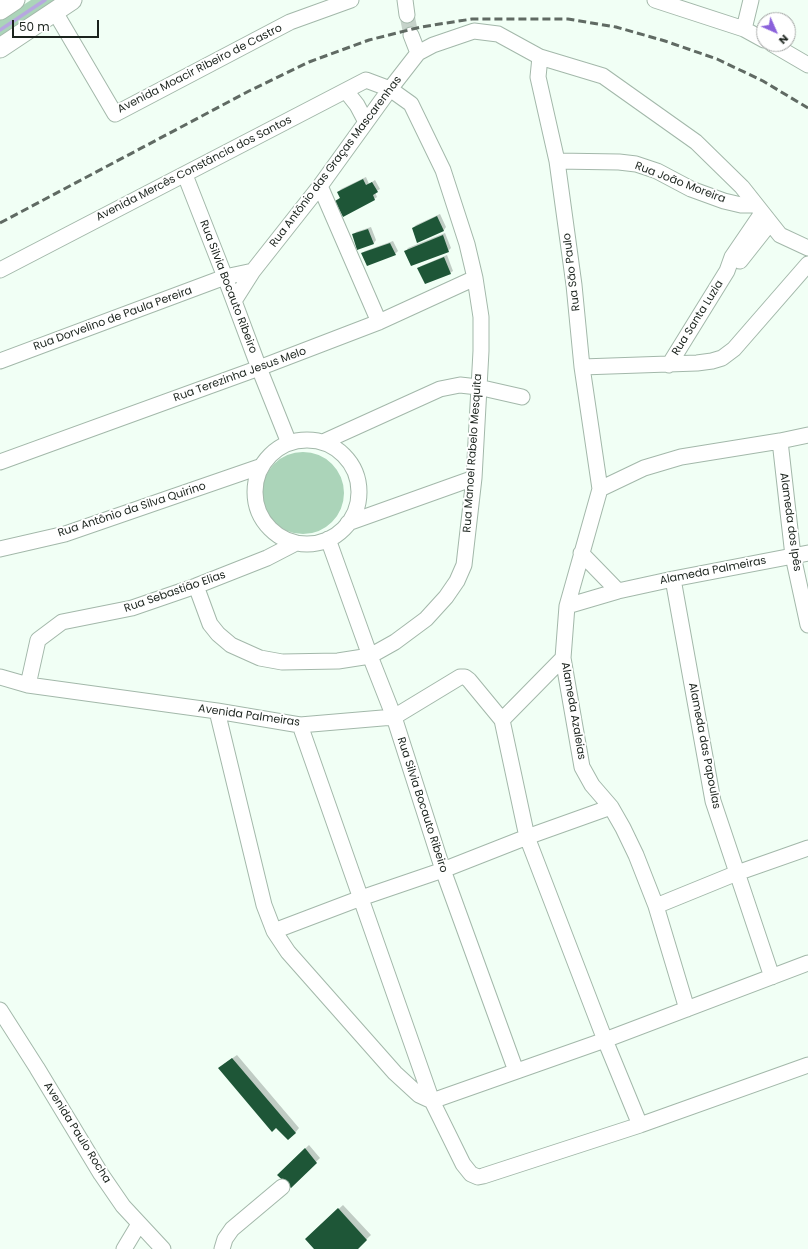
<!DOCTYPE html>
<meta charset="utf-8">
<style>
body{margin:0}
#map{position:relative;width:808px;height:1249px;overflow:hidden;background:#f1fff5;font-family:Poppins,sans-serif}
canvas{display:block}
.north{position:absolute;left:756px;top:12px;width:40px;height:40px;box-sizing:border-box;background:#fff;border:1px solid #a4a7a5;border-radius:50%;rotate:135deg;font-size:11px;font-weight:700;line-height:16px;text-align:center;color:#1b231d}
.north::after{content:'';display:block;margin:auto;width:14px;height:18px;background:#8a61db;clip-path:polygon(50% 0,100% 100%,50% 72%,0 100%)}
.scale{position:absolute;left:12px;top:20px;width:87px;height:18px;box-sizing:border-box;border:2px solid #1b231d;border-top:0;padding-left:5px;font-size:12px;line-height:14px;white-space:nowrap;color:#1b231d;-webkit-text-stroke:3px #fff;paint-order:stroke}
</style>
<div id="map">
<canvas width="808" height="1249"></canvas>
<div class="north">N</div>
<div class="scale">50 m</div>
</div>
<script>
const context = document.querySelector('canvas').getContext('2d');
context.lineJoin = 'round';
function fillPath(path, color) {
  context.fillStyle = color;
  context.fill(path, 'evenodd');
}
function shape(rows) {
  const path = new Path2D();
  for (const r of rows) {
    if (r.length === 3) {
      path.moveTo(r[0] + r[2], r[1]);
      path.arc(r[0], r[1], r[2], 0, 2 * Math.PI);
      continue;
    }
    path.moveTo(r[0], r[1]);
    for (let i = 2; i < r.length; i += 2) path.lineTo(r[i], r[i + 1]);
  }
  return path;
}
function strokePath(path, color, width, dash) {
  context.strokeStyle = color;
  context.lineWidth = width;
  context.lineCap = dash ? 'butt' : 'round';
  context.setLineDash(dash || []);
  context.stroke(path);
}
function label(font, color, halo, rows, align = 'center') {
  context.font = font + ' Poppins,sans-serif';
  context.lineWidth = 4;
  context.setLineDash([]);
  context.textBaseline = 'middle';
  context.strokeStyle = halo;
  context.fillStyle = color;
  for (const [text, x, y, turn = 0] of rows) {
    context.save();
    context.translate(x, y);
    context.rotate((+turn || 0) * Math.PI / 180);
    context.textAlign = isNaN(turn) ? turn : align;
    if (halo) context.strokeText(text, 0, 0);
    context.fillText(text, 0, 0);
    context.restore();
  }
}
fillPath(shape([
 [31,0,59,0,0,38,0,20],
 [303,493,41]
]), '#abd4b9');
fillPath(shape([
 [366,177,369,184,375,180,380,189,375,192,377,197,374,199,336,201,341,197,338,192,341,189],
 [440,214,446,227,444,230,418,241,413,228,416,225],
 [371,227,376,240,374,243,358,248,353,235,356,232],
 [445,233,451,248,448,251,406,251,408,248],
 [393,241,398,251,395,254,362,253,365,251],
 [447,255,453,271,450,273,418,268,421,266],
 [237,1055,299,1128,295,1133,224,1064],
 [309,1145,320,1158,291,1186,278,1175],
 [343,1205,371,1235,356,1249,315,1249,306,1239]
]), '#0003');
strokePath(shape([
 [0,30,45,0]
]), '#b6a8df', 3.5);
fillPath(shape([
 [363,179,366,185,372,182,378,192,373,195,375,200,343,217,335,201,340,198,337,192],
 [437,216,444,231,417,243,412,228],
 [368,229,374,244,357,250,352,234],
 [443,235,449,252,411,266,404,251],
 [390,243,396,255,367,266,361,253],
 [444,257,451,274,425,284,417,268],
 [232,1058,296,1133,288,1140,276,1128,272,1132,218,1068],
 [305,1148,317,1163,291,1188,277,1175],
 [338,1208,367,1240,358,1249,314,1249,305,1239]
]), '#1e5637');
strokePath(shape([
 [407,15,411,35]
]), '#c6d3ca', 15, [15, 8]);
const minor = shape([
 [405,0,407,15],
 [655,0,744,29,764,40],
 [55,12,115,114,290,22,351,0],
 [744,29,751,0],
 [411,35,418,53],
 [772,44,808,65],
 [540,57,538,77,557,161,574,285,582,367,600,489],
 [346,91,357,105,366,122],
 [557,161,619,162,636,164,657,171,691,189,724,201,741,205,756,205],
 [185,175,225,277,259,368,289,443],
 [320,186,379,322],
 [740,261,770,223],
 [0,270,366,80,390,89,411,104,443,170,467,244,475,278,481,317,481,351,474,478,464,565,457,581,446,597,426,619,395,642,370,656,338,661,282,662,260,658,231,645,218,634,210,624,196,586],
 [234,301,253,271,320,186,390,89,418,53,433,45,474,31,498,34,540,57,603,76,696,142,742,187,780,235,808,248],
 [0,361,225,277,253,271],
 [669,365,727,271,732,257,762,213],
 [582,367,697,363,712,361,722,358,734,349,808,264],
 [307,492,52],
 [780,441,793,556,808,625],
 [323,442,440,389,460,385,478,387,522,397],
 [0,462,259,368,379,322,475,278],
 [348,523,474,478],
 [328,539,370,656,394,717,443,870,516,1071],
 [0,549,65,534,262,466],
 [581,553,618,591],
 [673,579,713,801,772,977],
 [567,606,618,591,673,579,808,553],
 [0,677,28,685,217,711,300,725,394,717,460,677,465,677,469,680,502,720,563,658],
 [28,685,38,640,62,622,132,608,196,586,267,558,296,543],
 [217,711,264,905,274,931,288,952,395,1073,419,1095,432,1101,605,1040,808,963],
 [502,720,527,837,605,1040,640,1125],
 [300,725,432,1101,463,1164,471,1174,478,1177,483,1176,640,1125,808,1065],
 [656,906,737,873,808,848],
 [274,931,361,898,443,870,527,837,611,807],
 [687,1009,656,906,636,855,623,828,611,807,592,785,582,767,563,658,567,606,600,489,644,468,681,457,780,441,808,435],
 [0,1010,37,1068,101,1174,123,1206,163,1249],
 [124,1249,139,1224],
 [222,1249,225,1239,232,1229,282,1187]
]);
const major = shape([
 [0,10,15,0],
 [0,48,72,0]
]);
strokePath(minor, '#a3b8aa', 17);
strokePath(major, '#a3b8aa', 21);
strokePath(minor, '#fff', 15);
strokePath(major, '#fff', 19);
strokePath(shape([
 [0,223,249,91,309,62,369,40,421,27,472,19,568,19,616,27,665,41,717,59,763,81,808,108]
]), '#606a63', 3, [8, 4]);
label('11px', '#1b231d', '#fff', [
 ["Avenida Moacir Ribeiro de Castro",200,69,-27],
 ["Rua Antônio das Graças Mascarenhas",336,162,-53],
 ["Avenida Mercês Constância dos Santos",194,169,-27],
 ["Rua João Moreira",680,183,21],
 ["Rua São Paulo",572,272,-97],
 ["Rua Silvia Bocauto Ribeiro",228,287,69],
 ["Rua Santa Luzia",698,318,-58],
 ["Rua Dorvelino de Paula Pereira",113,319,-20],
 ["Rua Terezinha Jesus Melo",240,375,-20],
 ["Rua Manoel Rabelo Mesquita",473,453,-86],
 ["Rua Antônio da Silva Quirino",132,510,-18],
 ["Alameda dos Ipês",790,522,82],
 ["Alameda Palmeiras",713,571,-11],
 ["Rua Sebastião Elias",175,592,-19],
 ["Alameda Azaleias",573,711,80],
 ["Avenida Palmeiras",249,716,8],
 ["Alameda das Papoulas",704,746,79],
 ["Rua Silvia Bocauto Ribeiro",422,805,72],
 ["Avenida Paulo Rocha",77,1133,58]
]);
</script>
